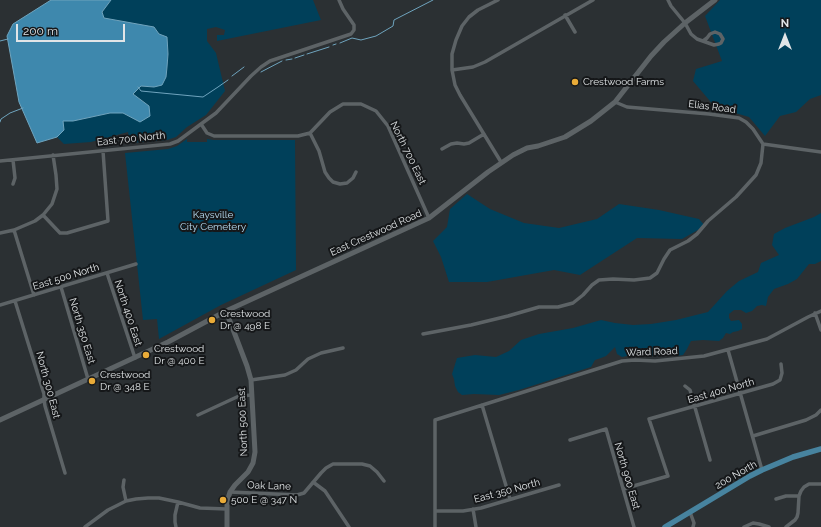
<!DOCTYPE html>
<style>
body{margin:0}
#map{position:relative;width:821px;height:527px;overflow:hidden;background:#2b3033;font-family:Raleway,sans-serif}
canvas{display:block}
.north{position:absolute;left:765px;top:16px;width:40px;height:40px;-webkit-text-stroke:3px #151719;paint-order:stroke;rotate:0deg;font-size:11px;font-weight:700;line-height:16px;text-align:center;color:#e1e5e7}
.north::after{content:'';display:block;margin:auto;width:14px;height:18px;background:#e1e5e7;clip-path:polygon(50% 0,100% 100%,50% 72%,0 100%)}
.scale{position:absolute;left:16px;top:24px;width:109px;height:18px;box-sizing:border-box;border:2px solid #e1e5e7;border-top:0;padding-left:5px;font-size:12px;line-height:14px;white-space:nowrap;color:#e1e5e7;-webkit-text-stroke:3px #151719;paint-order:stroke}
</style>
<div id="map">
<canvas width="821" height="527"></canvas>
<div class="north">N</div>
<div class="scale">200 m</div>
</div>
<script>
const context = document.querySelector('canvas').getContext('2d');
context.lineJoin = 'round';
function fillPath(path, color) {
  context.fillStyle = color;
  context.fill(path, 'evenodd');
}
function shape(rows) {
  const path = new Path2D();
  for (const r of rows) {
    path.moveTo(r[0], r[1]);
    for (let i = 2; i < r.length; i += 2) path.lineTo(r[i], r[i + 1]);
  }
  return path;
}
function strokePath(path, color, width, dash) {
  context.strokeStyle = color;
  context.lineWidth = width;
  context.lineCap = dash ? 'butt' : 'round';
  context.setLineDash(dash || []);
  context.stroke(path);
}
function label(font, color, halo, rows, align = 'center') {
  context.font = font + ' Raleway,sans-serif';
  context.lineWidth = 4;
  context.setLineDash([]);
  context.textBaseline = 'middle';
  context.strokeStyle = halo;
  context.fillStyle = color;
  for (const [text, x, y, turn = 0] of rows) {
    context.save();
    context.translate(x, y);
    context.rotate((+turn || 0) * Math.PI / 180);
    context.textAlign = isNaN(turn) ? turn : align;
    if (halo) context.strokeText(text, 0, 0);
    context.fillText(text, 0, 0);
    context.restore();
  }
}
fillPath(shape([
 [111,0,313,0,321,20,217,41,217,35,224,35,225,30,216,27,207,29,207,41,216,53,225,91,206,115,187,127,176,137,167,140,130,143,128,132,91,142,64,144,57,137,64,130,63,121,73,121,110,113,123,113,140,122,149,106,133,94,141,86,154,87,166,77,168,54,167,37,159,34,154,27,104,18,102,12],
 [720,0,821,0,821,95,810,99,796,112,780,116,765,136,749,117,715,107,693,81,696,69,722,61,705,16],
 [187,139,187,142,207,142,207,139,213,140,295,140,296,270,221,305,159,339,157,319,143,320,125,153,168,149,177,146],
 [467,194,490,209,524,223,559,228,597,219,619,204,659,210,699,219,705,226,682,239,637,238,580,275,554,270,487,282,449,282,441,257,433,241,447,227,450,209],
 [821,213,821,261,815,264,809,264,797,279,788,284,774,289,768,297,766,306,762,305,757,306,752,311,746,313,741,310,734,310,729,314,729,318,731,321,739,320,742,324,742,329,738,331,733,332,730,334,726,333,723,338,719,341,703,340,691,341,687,349,683,355,676,356,650,356,639,352,632,355,622,357,617,354,615,347,606,356,601,358,595,360,591,367,519,390,499,395,474,394,462,395,458,392,455,386,454,379,452,374,457,358,475,355,496,357,509,351,521,340,539,334,573,328,601,320,615,323,633,325,651,324,676,320,708,312,727,291,739,281,758,272,761,263,779,255,772,245,774,234,785,228,814,217]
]), '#00405a');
const water = shape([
 [51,0,111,0,102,12,104,18,154,27,159,34,167,37,168,54,167,67,166,77,162,85,154,87,141,86,133,94,149,106,150,116,140,122,123,113,110,113,73,121,63,121,64,130,57,137,37,143,19,102,7,36,13,24,51,0]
]);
fillPath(water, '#3e88ad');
strokePath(water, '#6fa4be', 1);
strokePath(shape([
 [0,41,8,39],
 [340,43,352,38,361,40,376,36,393,26,394,20,433,0],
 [333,45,336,44],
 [307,54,329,47],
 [295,58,304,55],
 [286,60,292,59],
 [261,72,282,61],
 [232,76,244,67],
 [138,87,141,91,203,97,218,87,228,80],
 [0,122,1,119,10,113,23,108]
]), '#6fa4be', 1);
strokePath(shape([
 [498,0,478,10,469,17,462,26,456,40,452,54,452,70,455,85,460,95,501,162],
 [668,0,671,6,685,23,691,34,697,39,714,45,719,44,721,43,723,39,720,34,715,32,710,34,707,38,703,41],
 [565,15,575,32],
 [452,70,473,67,485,62,593,0],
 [615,102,627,107,709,114,739,118,746,122,753,129,763,144,821,152],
 [201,124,216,113,251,76,261,67,270,61,351,34,354,30,354,25,343,9,339,0],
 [310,133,319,151,325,172,329,178,333,182,340,184,347,183,353,178,356,172],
 [442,149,451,144,457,143,464,144,469,143,484,134],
 [0,161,170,144,178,141,201,124,207,133,214,136,298,136,310,133,330,112,343,104,361,104,376,111,388,126,429,218],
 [13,184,15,178,13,160],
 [43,215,60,233,67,233,108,221,103,151],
 [14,230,34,295],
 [0,233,14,230,35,221,43,215,52,204,57,189,56,175,53,155],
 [107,273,135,358],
 [61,287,88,379],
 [15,301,44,394,44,400,45,406,65,473],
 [0,305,136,264],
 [815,313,821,330],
 [423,334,471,325,508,316,539,307,558,307,573,303,583,295,592,285,599,280,613,279,634,280,650,278,657,273,664,259,670,250,688,241,697,234,708,221,736,197,756,175,761,163,763,144],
 [728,350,762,470],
 [251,380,285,375,296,370,308,359,321,353,343,348],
 [685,386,690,390,710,460],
 [482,405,510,499],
 [198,415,239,396,252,395],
 [753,436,806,420,816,415,821,410],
 [570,440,606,429,634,527],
 [124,480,123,487,126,501],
 [313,482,325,491,349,527],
 [623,489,668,476,649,419,773,384,780,380,782,373,781,364],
 [230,492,297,495,304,493,321,473,326,468,333,464,362,464,370,466,377,472,384,481],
 [776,499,786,496,799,496],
 [473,509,476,527],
 [435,511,463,511,481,508,559,485],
 [690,512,694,523,693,527],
 [85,527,108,510,126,501,136,499,148,498,159,498,178,502,200,508,227,509],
 [176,527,175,522,175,515,178,502],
 [435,527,435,420,622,361,635,360,655,361,704,356,767,339,808,317,821,311],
 [744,527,753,523,759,524,769,527],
 [786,527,795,520,797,517,798,513,799,496,801,491,804,487,809,484,821,484]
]), '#5d6366', 3.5);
strokePath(shape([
 [226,311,247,366,251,380,255,452,253,463,248,472,235,485,230,492,227,502,227,527],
 [0,420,168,342,226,311,429,218,488,172,513,155,527,148,538,146,565,137,591,121,615,102,651,56,664,42,685,23,711,3,715,0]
]), '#5d6366', 5);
strokePath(shape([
 [665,527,750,476,762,470,793,457,821,449]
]), '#47839f', 5.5);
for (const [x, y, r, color] of [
 [575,82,4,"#e9ab38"],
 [212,320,4,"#e9ab38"],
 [146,355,4,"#e9ab38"],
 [92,381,4,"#e9ab38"],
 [223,500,4,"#e9ab38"]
]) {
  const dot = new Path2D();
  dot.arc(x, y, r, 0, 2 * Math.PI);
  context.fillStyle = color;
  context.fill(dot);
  strokePath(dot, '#151719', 1.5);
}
label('10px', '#e1e5e7', '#151719', [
 ["Crestwood Farms",583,82],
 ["Crestwood",220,314],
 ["Dr @ 498 E",220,326],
 ["Crestwood",154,349],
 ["Dr @ 400 E",154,361],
 ["Crestwood",100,375],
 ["Dr @ 348 E",100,387],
 ["500 E @ 347 N",231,500]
], 'left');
label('10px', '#e1e5e7', '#151719', [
 ["Elias Road",712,107,7],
 ["East 700 North",131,139,-6],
 ["North 700 East",408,153,64],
 ["East Crestwood Road",376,233,-24],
 ["East 500 North",66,277,-17],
 ["North 400 East",128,313,72],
 ["North 350 East",82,331,73],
 ["Ward Road",652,352,-2],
 ["North 300 East",48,385,75],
 ["East 400 North",721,391,-16],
 ["North 500 East",243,422,-92],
 ["200 North",736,475,-30],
 ["North 900 East",627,476,74],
 ["Oak Lane",269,486,2],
 ["East 350 North",507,491,-15]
]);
label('10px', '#b8ddf2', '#151719', [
 ["Kaysville",213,215],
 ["City Cemetery",213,227]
]);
</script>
